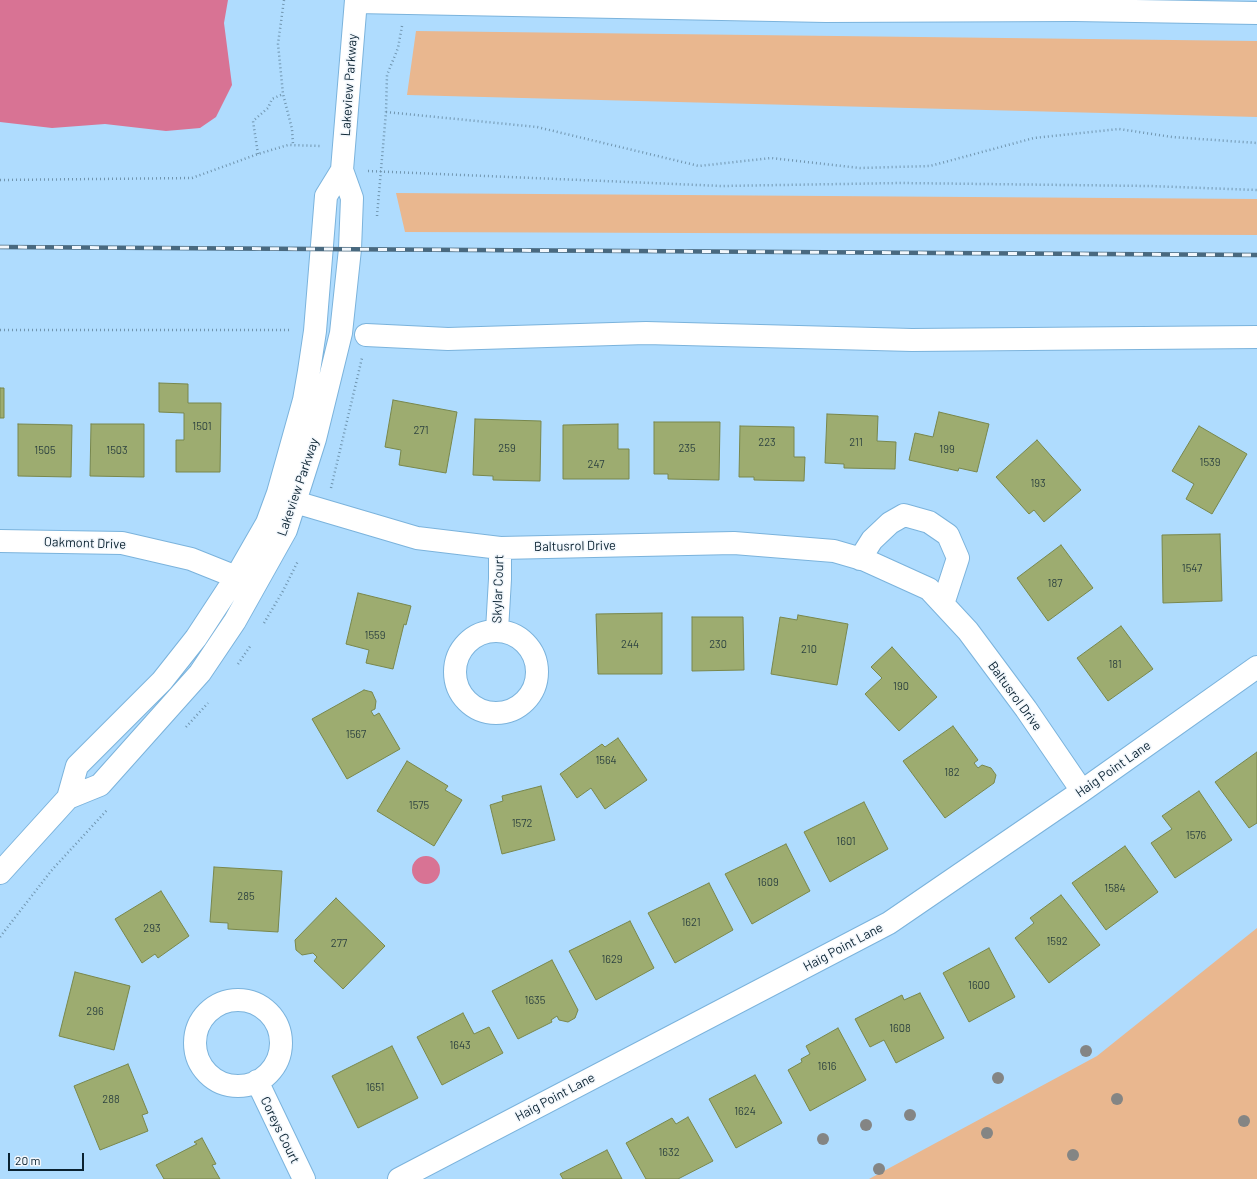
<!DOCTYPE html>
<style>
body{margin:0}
#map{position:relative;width:1257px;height:1179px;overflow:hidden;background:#afdcfe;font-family:Barlow,sans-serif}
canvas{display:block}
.scale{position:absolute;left:8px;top:1153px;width:76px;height:18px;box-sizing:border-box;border:2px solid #0a2231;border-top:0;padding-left:5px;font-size:12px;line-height:14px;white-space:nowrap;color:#0a2231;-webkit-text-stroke:3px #f2f7fc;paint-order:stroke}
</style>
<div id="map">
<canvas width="1257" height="1179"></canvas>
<div class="scale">20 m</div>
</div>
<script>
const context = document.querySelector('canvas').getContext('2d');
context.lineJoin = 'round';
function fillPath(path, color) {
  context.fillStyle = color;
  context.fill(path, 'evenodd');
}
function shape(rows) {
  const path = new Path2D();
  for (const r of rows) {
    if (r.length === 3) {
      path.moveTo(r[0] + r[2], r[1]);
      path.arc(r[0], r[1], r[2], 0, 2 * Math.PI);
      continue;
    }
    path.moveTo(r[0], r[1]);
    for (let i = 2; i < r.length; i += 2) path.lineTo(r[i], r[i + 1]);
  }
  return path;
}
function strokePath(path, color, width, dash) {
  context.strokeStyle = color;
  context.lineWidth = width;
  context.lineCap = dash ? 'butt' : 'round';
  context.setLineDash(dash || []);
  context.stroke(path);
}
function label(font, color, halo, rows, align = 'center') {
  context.font = font + ' Barlow,sans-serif';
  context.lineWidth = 3;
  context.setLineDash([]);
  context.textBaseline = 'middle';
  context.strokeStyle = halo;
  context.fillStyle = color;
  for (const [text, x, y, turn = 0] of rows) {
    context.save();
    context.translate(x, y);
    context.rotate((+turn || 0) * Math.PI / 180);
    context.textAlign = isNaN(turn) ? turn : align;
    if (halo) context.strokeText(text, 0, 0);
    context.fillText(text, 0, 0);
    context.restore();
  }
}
fillPath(shape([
 [416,31,1257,41,1257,117,407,95],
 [396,193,1257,199,1257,235,405,232],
 [1257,928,1257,1179,869,1179,1097,1056]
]), '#e9b78f');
fillPath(shape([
 [0,0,228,0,224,23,232,85,216,117,200,128,166,131,105,124,52,128,0,122],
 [426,870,14]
]), '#d87394');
const building = shape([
 [159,383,188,384,188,403,221,403,220,472,176,472,176,440,184,440,184,413,159,412,159,383],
 [0,388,4,388,4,418,0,418,0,388],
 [393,400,457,412,446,473,399,465,401,450,385,447,393,400],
 [939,412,989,424,977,472,959,468,958,471,909,460,915,433,933,437,939,412],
 [827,414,878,416,877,441,896,442,895,469,844,468,844,464,825,463,827,414],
 [475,419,541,421,540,481,493,480,493,476,473,475,475,419],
 [654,422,720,422,719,480,668,479,668,474,654,474,654,422],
 [18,424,72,425,71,477,18,476,18,424],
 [91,424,144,424,144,477,90,476,91,424],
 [618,424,618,449,629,449,629,479,563,479,563,425,618,424],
 [740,426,794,427,794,457,805,457,804,481,754,480,754,477,739,477,740,426],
 [1199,426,1247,454,1212,514,1186,499,1194,484,1172,471,1199,426],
 [1037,440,1081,490,1044,522,1034,510,1029,514,996,477,1037,440],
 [1220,534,1222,601,1163,603,1162,535,1220,534],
 [1061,545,1093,588,1048,621,1017,578,1061,545],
 [358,593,411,606,406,625,404,624,393,669,366,663,369,650,346,644,358,593],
 [662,613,662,674,598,674,596,614,662,613],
 [798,615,848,624,837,685,771,674,780,617,797,620,798,615],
 [692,617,743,617,744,670,692,671,692,617],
 [1121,626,1153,669,1108,701,1077,658,1121,626],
 [892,647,937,697,899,731,865,694,882,678,871,667,892,647],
 [364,690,372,692,376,701,375,709,371,711,374,716,379,713,400,749,347,779,312,719,364,690],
 [953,726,978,760,974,763,978,768,982,765,991,768,996,775,994,783,945,818,903,761,953,726],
 [618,738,647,780,605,809,591,788,577,798,560,774,602,744,605,747,618,738],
 [1257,752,1257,823,1249,828,1215,782,1257,752],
 [407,761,448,786,445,790,462,800,434,846,377,811,407,761],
 [541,786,555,840,502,854,490,805,503,801,502,796,541,786],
 [1199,791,1232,840,1175,878,1151,843,1172,829,1162,816,1199,791],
 [864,802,888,849,830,882,804,832,864,802],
 [786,844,810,891,752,924,725,874,786,844],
 [1125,846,1158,892,1106,930,1072,883,1125,846],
 [214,867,282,871,278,932,228,929,228,923,210,922,214,867],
 [709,883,733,930,675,963,648,913,709,883],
 [161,891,189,936,158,958,155,954,142,963,115,919,161,891],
 [1061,895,1100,945,1049,983,1015,938,1034,923,1030,918,1061,895],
 [336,898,385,946,343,989,314,961,317,957,313,953,302,955,296,950,295,940,336,898],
 [630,921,654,968,596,1000,569,951,630,921],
 [989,948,1015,997,969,1022,943,973,989,948],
 [552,960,578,1010,575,1018,568,1022,559,1020,557,1016,551,1020,552,1022,518,1039,492,991,552,960],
 [75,972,130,986,114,1050,59,1036,75,972],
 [920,993,944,1038,896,1063,884,1040,870,1047,855,1019,902,995,904,1000,920,993],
 [463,1013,474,1034,489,1027,503,1053,442,1085,417,1037,463,1013],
 [838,1028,866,1080,810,1111,788,1070,802,1062,801,1059,810,1054,806,1046,838,1028],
 [392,1046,418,1098,358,1128,332,1076,392,1046],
 [128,1064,148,1113,142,1115,148,1131,100,1150,74,1086,128,1064],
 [755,1075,782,1123,736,1148,709,1099,755,1075],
 [688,1117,713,1161,678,1179,646,1179,626,1143,672,1118,676,1124,688,1117],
 [202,1138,216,1164,212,1165,220,1179,164,1179,156,1165,197,1144,194,1142,202,1138],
 [607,1150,622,1179,563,1179,560,1174,607,1150]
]);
fillPath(building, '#9dac70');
strokePath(building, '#78874c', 1);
const minor = shape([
 [356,2,826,11,1074,10,1257,13],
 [366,335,448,339,646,333,912,340,1257,337],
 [295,502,417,538,500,548,734,543,834,551,865,560,929,589,968,631,1026,709,1082,791],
 [0,541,122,543,191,559,236,577],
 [860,559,872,540,890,523,904,515,929,522,948,535,958,558,943,604],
 [497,630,500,579,500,548],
 [496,672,41],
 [68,798,77,766,162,681,196,638,236,577,267,523,278,493,304,400,309,371,315,331,326,196,342,170],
 [0,873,68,798,100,785,200,673,235,621,286,530,315,439,341,333,350,249,352,198,342,170,356,0],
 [238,1043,43],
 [257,1081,304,1179],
 [399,1179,889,923,1082,791,1257,667]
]);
strokePath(minor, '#7bb3dc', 24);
strokePath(shape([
 [284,0,278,44,283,94,292,129,293,145],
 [386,112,537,127,699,166,771,158,860,168,930,166,1034,138,1119,129,1172,137,1257,143],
 [258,154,253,121,268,108,272,99,283,94],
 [368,171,722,186,901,183,1150,186,1257,190],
 [0,180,192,178,258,154,288,145,320,146],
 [377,216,386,112,387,75,398,48,402,26],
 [0,330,292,330],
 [331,488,362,358],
 [264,623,283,591,298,561],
 [238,664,251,645],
 [186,727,208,703],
 [0,937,51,871,108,809]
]), '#7095af', 2.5, [1, 3]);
strokePath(minor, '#fff', 22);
const rail = shape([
 [0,247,1257,255]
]);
strokePath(rail, '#49697f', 4.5);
strokePath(rail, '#f2f7fc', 3, [9]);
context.fillStyle = '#848584';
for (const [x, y] of [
 [1086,1051],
 [998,1078],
 [1117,1099],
 [910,1115],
 [1244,1121],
 [866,1125],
 [987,1133],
 [823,1139],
 [1073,1155],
 [879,1169]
]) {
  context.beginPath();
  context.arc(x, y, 6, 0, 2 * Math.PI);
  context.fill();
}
label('11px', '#2f4441', null, [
 ["1501",202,426],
 ["271",421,430],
 ["223",767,442],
 ["211",856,442],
 ["259",507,448],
 ["235",687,448],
 ["199",947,449],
 ["1505",45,450],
 ["1503",117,450],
 ["1539",1210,462],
 ["247",596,464],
 ["193",1038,483],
 ["1547",1192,568],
 ["187",1055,583],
 ["1559",375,635],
 ["244",630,644],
 ["230",718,644],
 ["210",809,649],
 ["181",1115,664],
 ["190",901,686],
 ["1567",356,734],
 ["1564",606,760],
 ["182",952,772],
 ["1575",419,805],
 ["1572",522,823],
 ["1576",1196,835],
 ["1601",846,841],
 ["1609",768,882],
 ["1584",1115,888],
 ["285",246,896],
 ["1621",691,922],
 ["293",152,928],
 ["1592",1057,941],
 ["277",339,943],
 ["1629",612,959],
 ["1600",979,985],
 ["1635",535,1000],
 ["296",95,1011],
 ["1608",900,1028],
 ["1643",460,1045],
 ["1616",827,1066],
 ["1651",375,1087],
 ["288",111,1099],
 ["1624",745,1111],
 ["1632",669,1152]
]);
label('13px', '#0a2231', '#f2f7fc', [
 ["Lakeview Parkway",349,85,-86],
 ["Lakeview Parkway",298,487,-71],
 ["Oakmont Drive",85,543,2],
 ["Baltusrol Drive",575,546,-1],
 ["Skylar Court",498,589,-88],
 ["Baltusrol Drive",1015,696,54],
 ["Haig Point Lane",1113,769,-35],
 ["Haig Point Lane",843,947,-28],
 ["Haig Point Lane",555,1097,-28],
 ["Coreys Court",280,1130,64]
]);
</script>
